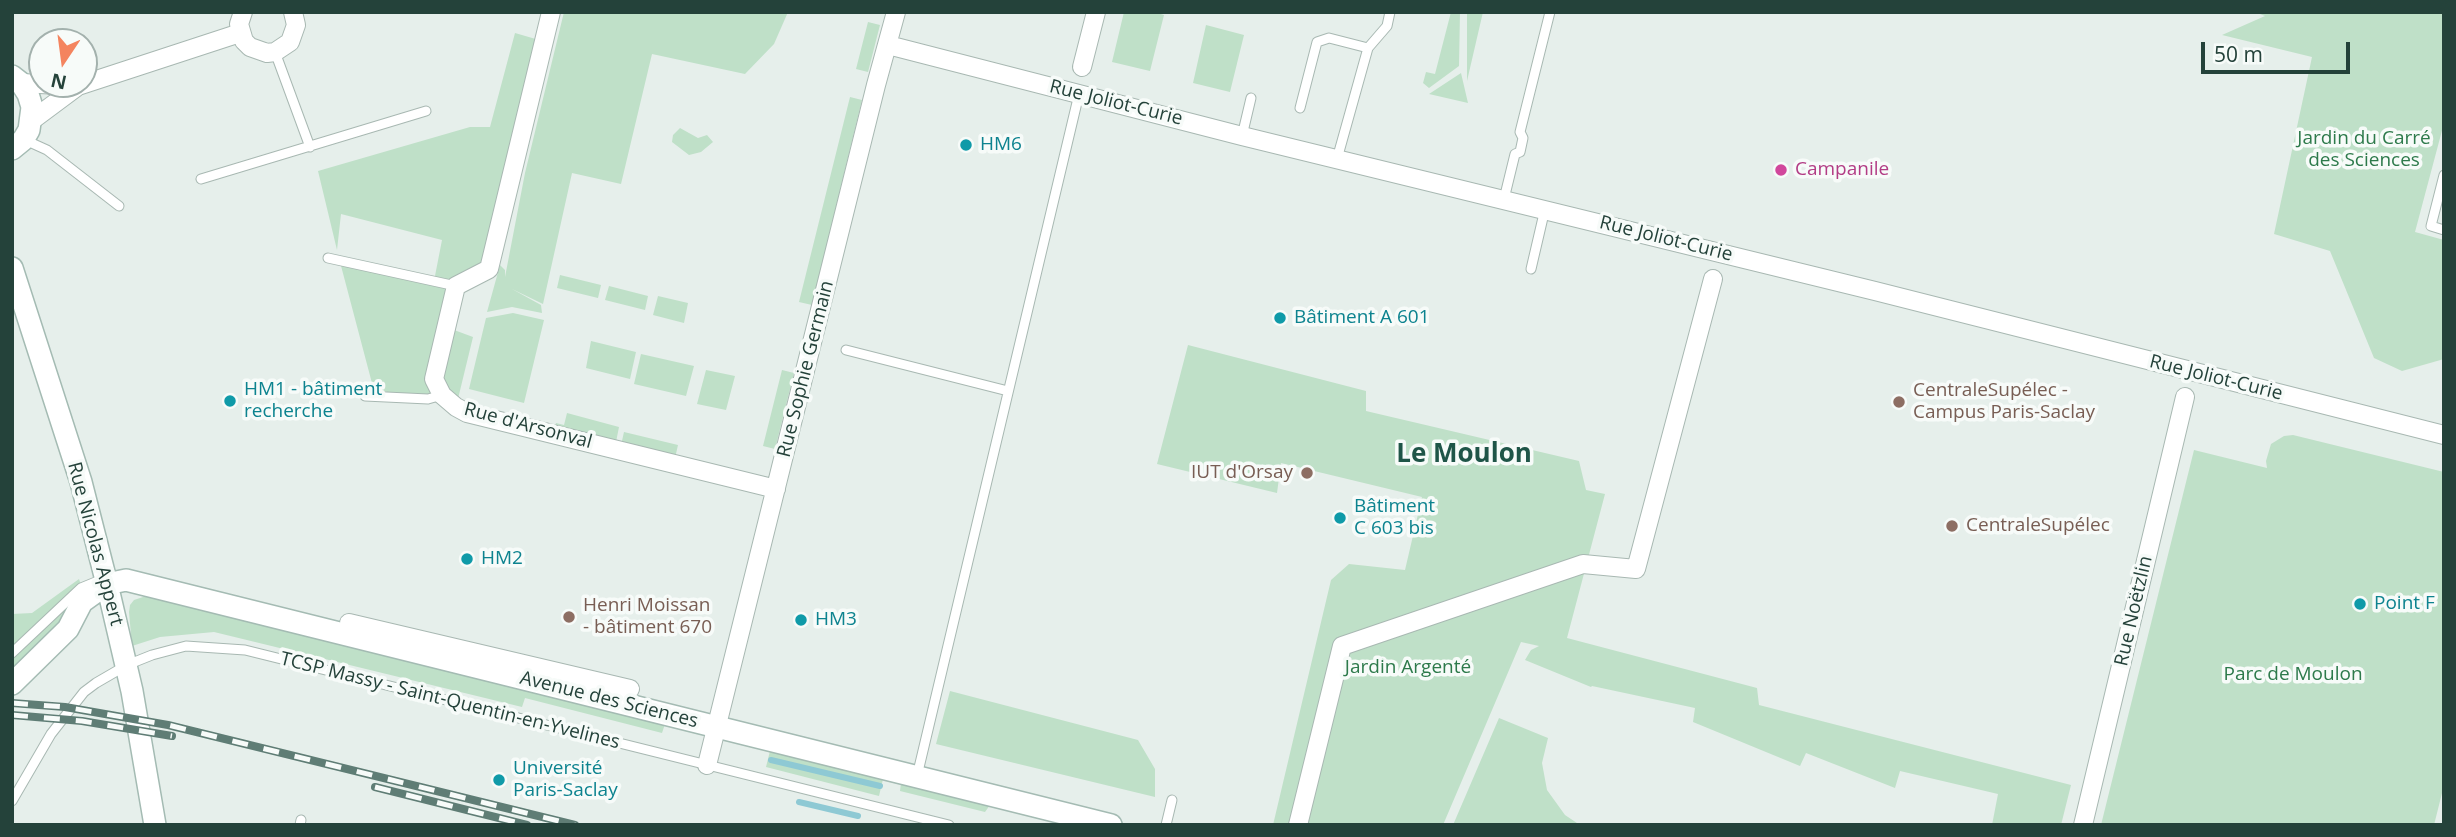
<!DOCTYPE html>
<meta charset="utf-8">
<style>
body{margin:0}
#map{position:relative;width:2456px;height:837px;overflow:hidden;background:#e6efeb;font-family:"Open Sans",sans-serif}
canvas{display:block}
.frame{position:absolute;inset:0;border:14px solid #24423a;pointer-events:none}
.north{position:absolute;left:28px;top:28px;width:70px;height:70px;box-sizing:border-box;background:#f7fbf9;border:2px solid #a3b1ad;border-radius:50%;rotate:193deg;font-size:19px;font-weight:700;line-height:28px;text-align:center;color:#24423a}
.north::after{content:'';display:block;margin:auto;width:24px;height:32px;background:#f4845f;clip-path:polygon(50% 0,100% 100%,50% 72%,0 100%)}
.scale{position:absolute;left:2201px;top:42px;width:149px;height:32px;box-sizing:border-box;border:4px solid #24423a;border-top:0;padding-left:9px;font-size:21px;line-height:24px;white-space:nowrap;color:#24423a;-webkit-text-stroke:5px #f7fbf9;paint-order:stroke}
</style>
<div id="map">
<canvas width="2456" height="837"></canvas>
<div class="frame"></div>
<div class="north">N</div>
<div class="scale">50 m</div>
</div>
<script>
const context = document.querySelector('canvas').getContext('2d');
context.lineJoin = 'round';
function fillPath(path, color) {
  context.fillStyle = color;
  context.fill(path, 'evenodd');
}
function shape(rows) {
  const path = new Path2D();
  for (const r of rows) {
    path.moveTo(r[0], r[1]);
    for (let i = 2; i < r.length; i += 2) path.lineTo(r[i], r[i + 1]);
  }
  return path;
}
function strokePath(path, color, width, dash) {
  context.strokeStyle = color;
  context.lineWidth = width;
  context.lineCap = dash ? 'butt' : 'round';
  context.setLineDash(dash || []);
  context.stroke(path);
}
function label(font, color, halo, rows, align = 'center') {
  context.font = font + ' "Open Sans",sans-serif';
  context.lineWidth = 7;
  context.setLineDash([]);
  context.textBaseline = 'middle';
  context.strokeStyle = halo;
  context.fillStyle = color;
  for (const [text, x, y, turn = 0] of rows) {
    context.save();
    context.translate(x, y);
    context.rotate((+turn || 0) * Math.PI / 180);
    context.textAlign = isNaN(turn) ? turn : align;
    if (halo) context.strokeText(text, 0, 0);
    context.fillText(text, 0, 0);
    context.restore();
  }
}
fillPath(shape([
 [564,12,788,12,774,44,745,74,652,54,621,184,572,173,543,304,512,289,541,305,542,313,512,307,487,312,500,265,505,270,505,277,525,173],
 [1124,12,1154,12,1164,15,1150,71,1112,62],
 [1451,12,1460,12,1459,66,1429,88,1423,83,1426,72,1435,74],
 [1468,12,1483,12,1467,81,1467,14],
 [2255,12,2444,12,2444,123,2415,232,2444,240,2444,359,2402,371,2374,358,2330,251,2274,234,2312,57,2222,35,2265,16],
 [868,22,880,25,868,72,856,69],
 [1206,25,1244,35,1230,92,1193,83],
 [515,33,546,42,489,269,456,286,434,281,442,240,341,214,337,250,318,171,470,127,490,127],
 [1461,73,1468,103,1429,94],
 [850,97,862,100,812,305,799,302],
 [680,128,698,138,707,135,713,142,701,152,689,155,672,142,673,135],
 [340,262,455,288,446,327,473,337,456,407,434,380,428,399,404,398,373,387],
 [560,275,601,285,598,298,557,288],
 [609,286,648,296,645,310,605,300],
 [658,296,688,303,684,323,653,315],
 [513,313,544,320,524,403,469,389,486,318],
 [591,341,636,352,630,379,586,368],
 [1188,345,1366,391,1366,411,1579,461,1586,490,1605,494,1567,638,1757,688,1759,705,2071,785,2061,825,1992,825,1998,794,1900,771,1895,788,1806,753,1800,766,1693,722,1695,708,1592,686,1591,687,1525,660,1531,650,1539,646,1521,642,1443,825,1273,825,1331,580,1349,564,1405,570,1422,497,1281,463,1277,493,1157,464],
 [641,354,694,366,686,396,634,384],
 [706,370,735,376,726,410,697,404],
 [782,370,794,373,775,449,763,446],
 [567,413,619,427,614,452,553,437,556,423,564,425],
 [624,432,678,445,673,467,619,454],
 [2293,435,2444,472,2444,785,2434,825,2101,825,2194,450,2267,468,2266,461,2271,444,2284,436],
 [79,579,84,594,24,686,12,696,12,614,32,613],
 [146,596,152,596,665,724,662,733,525,698,522,707,214,632,160,637,132,646,129,612,130,605,134,600],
 [950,691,1138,740,1155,769,1155,797,936,744],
 [1499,718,1548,738,1542,763,1547,790,1565,815,1580,825,1453,825],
 [770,751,883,779,879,796,766,767],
 [901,783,990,805,985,812,900,791]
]), '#bfe0c8');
strokePath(shape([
 [771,760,880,786],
 [799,802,858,816]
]), '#8ec9d4', 6);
const lane = shape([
 [275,52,310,147],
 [1300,108,1317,42,1329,38,1368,48],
 [1242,136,1251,98],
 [25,140,47,150,119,206],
 [1337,159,1368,48,1387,26,1390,12],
 [2444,175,2431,226,2444,230],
 [201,179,426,111],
 [1504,199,1515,154,1520,152,1523,138,1520,132,1550,12],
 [328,258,456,286],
 [1531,269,1545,209],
 [846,350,1008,391],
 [365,396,428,399,442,395],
 [12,653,81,588,98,581],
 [917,776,1079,94],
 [12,801,51,734,84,692,96,683,127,665,152,655,186,646,245,650,949,825],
 [300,825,301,820],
 [1166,825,1172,800]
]);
const street = shape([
 [243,12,239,24,244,41,250,47,267,53,275,52,290,42,296,25,293,12],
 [551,12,489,269,456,286,434,379,442,395,456,407,467,413,776,489],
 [888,45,1242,136,1875,291,2444,435],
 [1082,67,1096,12],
 [21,83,78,86],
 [31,121,78,86,240,33],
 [349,623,630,689],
 [707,765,876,85,896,12],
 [1298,825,1342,646,1583,564,1636,569,1713,279],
 [2083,825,2185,397]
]);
const secondary = shape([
 [12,76,21,83,28,94,32,107,29,130,23,140,12,149],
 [12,268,81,482,107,584,132,691,155,825],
 [12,684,68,629,82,602,107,584,126,580,1111,825]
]);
strokePath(lane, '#a8b8b2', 11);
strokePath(street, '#a8b8b2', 20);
strokePath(secondary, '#a4bbb3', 24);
strokePath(lane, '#fff', 9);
strokePath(street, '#fff', 18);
strokePath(secondary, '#fff', 21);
const rail = shape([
 [12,703,65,707,168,725,575,825],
 [12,715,82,721,172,736],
 [375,787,527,825]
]);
strokePath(rail, '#5f7d75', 8);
strokePath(rail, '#f7fbf9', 5, [16]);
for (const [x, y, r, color] of [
 [966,145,7,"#0f9aa8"],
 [1781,170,7,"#d1479c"],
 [1280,318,7,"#0f9aa8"],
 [230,401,7,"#0f9aa8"],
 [1899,402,7,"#8d6e63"],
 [1307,473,7,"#8d6e63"],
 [1340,518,7,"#0f9aa8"],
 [1952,526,7,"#8d6e63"],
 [467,559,7,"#0f9aa8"],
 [2360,604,7,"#0f9aa8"],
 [569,617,7,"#8d6e63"],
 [801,620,7,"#0f9aa8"],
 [499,780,7,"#0f9aa8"]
]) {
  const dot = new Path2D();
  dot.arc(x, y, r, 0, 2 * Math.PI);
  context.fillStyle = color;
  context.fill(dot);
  strokePath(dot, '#f7fbf9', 2.5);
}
label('19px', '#24423a', '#f7fbf9', [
 ["Rue Joliot-Curie",1116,103,14],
 ["Rue Joliot-Curie",1666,239,14],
 ["Rue Sophie Germain",806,369,-76],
 ["Rue Joliot-Curie",2216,378,14],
 ["Rue d'Arsonval",528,426,15],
 ["Rue Nicolas Appert",95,544,75],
 ["Rue Noëtzlin",2134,611,-77],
 ["Avenue des Sciences",609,700,14],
 ["TCSP Massy - Saint-Quentin-en-Yvelines",450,701,14]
]);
label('19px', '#2d7a4b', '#f7fbf9', [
 ["Jardin du Carré",2364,139],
 ["des Sciences",2364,161],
 ["Jardin Argenté",1408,668],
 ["Parc de Moulon",2293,675]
]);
label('19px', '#0d838f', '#f7fbf9', [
 ["HM6",980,145],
 ["Bâtiment A 601",1294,318],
 ["HM1 - bâtiment",244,390],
 ["recherche",244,412],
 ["Bâtiment",1354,507],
 ["C 603 bis",1354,529],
 ["HM2",481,559],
 ["Point F",2374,604],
 ["HM3",815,620],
 ["Université",513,769],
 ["Paris-Saclay",513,791]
], 'left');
label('19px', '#b23c85', '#f7fbf9', [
 ["Campanile",1795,170]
], 'left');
label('19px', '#785e54', '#f7fbf9', [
 ["CentraleSupélec -",1913,391],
 ["Campus Paris-Saclay",1913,413],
 ["IUT d'Orsay",1293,473,"right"],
 ["CentraleSupélec",1966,526],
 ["Henri Moissan",583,606],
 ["- bâtiment 670",583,628]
], 'left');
label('bold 26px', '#1f5548', '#f7fbf9', [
 ["Le Moulon",1464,455]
]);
</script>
